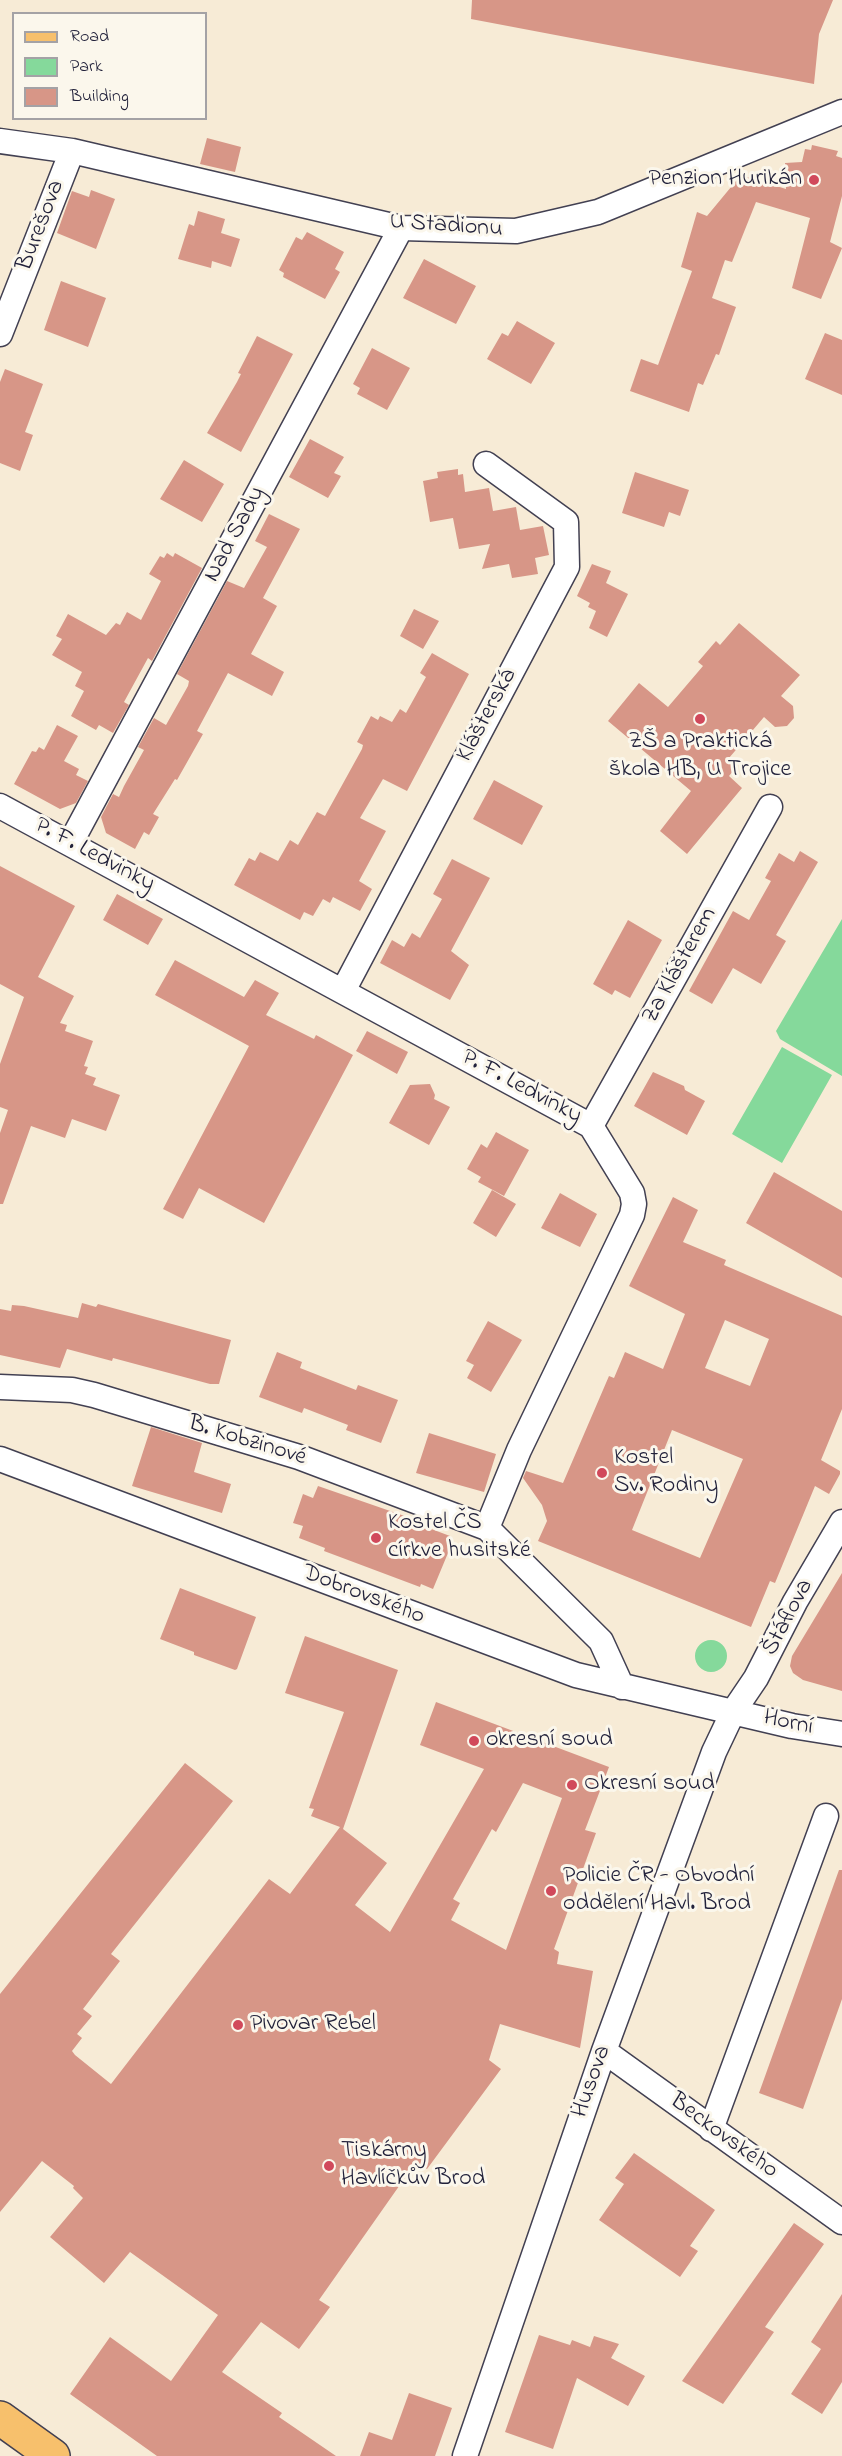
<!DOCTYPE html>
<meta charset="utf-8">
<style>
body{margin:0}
#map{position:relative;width:842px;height:2456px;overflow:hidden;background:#f7ebd6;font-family:"Indie Flower",sans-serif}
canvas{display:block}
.legend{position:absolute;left:12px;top:12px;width:195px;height:108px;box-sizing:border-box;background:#fbf7ec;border:2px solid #a4a2a5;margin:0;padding:8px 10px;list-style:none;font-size:18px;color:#22223b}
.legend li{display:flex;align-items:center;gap:12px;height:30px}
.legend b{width:30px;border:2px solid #a4a2a5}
</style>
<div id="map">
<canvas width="842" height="2456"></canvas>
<ul class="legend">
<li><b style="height:8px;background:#f7c06c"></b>Road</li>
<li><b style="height:16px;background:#85d99b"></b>Park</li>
<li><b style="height:16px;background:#d79687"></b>Building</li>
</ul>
</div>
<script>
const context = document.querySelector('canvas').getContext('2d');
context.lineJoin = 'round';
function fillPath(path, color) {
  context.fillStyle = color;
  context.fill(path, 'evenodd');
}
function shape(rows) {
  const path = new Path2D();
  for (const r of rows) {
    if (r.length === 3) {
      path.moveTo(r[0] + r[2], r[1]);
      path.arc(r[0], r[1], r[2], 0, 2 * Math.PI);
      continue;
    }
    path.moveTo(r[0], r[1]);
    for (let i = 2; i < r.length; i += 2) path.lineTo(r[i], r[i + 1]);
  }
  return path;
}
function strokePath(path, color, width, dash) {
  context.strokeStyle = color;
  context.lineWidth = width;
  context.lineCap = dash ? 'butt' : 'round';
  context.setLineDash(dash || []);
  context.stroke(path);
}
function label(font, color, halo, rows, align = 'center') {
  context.font = font + ' "Indie Flower",sans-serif';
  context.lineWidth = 6;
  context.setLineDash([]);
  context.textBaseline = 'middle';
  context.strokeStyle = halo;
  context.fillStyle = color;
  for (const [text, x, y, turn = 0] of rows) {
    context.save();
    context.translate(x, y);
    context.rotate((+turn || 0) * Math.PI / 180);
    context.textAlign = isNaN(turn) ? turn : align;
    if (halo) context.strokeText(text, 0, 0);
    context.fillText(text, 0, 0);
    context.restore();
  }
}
fillPath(shape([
 [842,919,842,1076,780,1039,776,1031],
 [782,1047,832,1075,782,1163,732,1134],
 [711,1656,16]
]), '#85d99b');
fillPath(shape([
 [472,0,833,0,819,34,814,84,471,19],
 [207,138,241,147,235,172,200,164],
 [812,145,838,151,836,156,842,158,842,196,830,242,842,248,821,299,792,288,810,218,756,202,732,262,725,260,712,298,736,307,719,355,716,354,703,385,698,383,689,412,630,391,641,359,658,365,692,271,681,267,697,212,707,216,741,175,786,189,785,163,802,162,805,149,811,150],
 [91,190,115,199,96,249,57,233,72,191,89,197],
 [198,211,225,219,221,233,240,239,231,267,212,261,211,268,178,259,189,224,194,226],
 [307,232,344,252,335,269,340,272,325,299,283,277,284,273,279,270,296,237,302,240],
 [424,259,476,286,456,324,403,298],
 [61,281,106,298,88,347,44,330],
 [517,321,555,343,531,384,487,359,502,333,508,336],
 [825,333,842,340,842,395,805,379],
 [257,336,293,354,241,452,207,433,237,382,241,374,238,373],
 [372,348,410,368,387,410,357,394,360,388,353,384],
 [5,369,43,384,25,432,33,435,20,471,0,463,0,382],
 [310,439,344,457,334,473,341,476,328,498,289,477],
 [184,460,224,484,202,522,160,499],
 [458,469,458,475,463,474,465,492,489,488,493,511,516,507,520,530,543,526,549,555,535,558,538,574,512,578,509,564,482,569,490,544,459,549,453,518,430,522,423,481,438,478,437,472],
 [635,472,689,490,680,516,669,512,664,527,622,513],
 [269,514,300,529,263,598,277,606,251,654,284,672,272,696,228,673,197,731,203,734,177,780,175,779,153,814,159,817,149,835,144,832,135,849,106,833,101,817,113,794,119,797,124,786,144,750,138,747,154,718,166,725,188,686,189,681,177,674,227,581,244,588,267,547,255,541],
 [167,553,173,557,175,553,202,568,152,661,148,658,124,702,129,705,113,733,99,725,96,730,71,716,84,691,75,686,82,672,52,655,62,639,56,636,68,614,106,635,116,623,120,625,127,612,141,620,161,581,149,574,160,556,164,558],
 [592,564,611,571,606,583,628,594,607,637,589,628,596,611,588,607,590,603,577,596],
 [414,609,439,621,423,649,400,636],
 [739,623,800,675,781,696,793,706,794,718,787,726,775,727,764,717,729,758,738,765,729,776,742,788,687,854,660,831,691,791,608,721,639,683,668,707,703,666,698,662,716,641,720,645],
 [432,653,469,674,407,791,383,779,360,818,386,831,359,881,372,889,360,911,333,897,330,903,323,899,313,916,304,912,300,920,234,885,249,858,255,861,260,852,278,861,290,840,298,845,317,812,325,816,362,749,363,745,357,742,371,716,378,720,380,716,392,722,400,709,406,713,426,677,420,673],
 [57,725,78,736,64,761,79,769,76,775,88,781,76,803,60,809,14,784,32,751,36,752,39,747,44,750],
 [494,780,543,806,522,845,473,819],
 [800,851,818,862,776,935,786,941,761,984,733,968,712,1004,689,991,733,911,749,920,771,881,765,878,779,853,794,862],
 [452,859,490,878,451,951,469,965,450,1000,380,963,392,940,404,947,412,933,420,938,442,899,433,894],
 [0,866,75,906,38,977,74,996,60,1023,67,1025,65,1031,93,1041,84,1066,88,1067,85,1074,96,1078,93,1085,120,1095,106,1131,72,1119,65,1138,31,1126,3,1204,0,1204,0,1133,8,1110,0,1107,0,1064,24,997,0,984],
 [117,894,163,919,148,945,103,920],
 [628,920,662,940,630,998,615,990,612,995,593,984],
 [175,960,244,997,255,980,279,993,266,1015,314,1039,316,1035,353,1055,264,1223,199,1188,183,1219,163,1209,249,1046,155,995],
 [367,1031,408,1052,397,1074,356,1051],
 [653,1072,684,1086,685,1090,705,1101,687,1135,634,1106],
 [430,1084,435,1095,434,1099,450,1107,429,1145,389,1123,410,1085],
 [496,1132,529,1150,504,1196,478,1182,481,1177,467,1169,481,1144,487,1148],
 [774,1172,842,1211,842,1278,746,1223],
 [492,1190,516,1204,496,1237,473,1223],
 [560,1193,597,1214,580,1247,541,1228],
 [673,1197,698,1210,683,1242,726,1260,724,1265,842,1316,842,1409,821,1460,840,1471,840,1474,829,1494,815,1486,775,1583,770,1581,751,1627,538,1541,547,1521,542,1505,523,1478,526,1471,563,1483,609,1376,614,1378,625,1352,663,1369,685,1314,629,1286],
 [725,1320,769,1339,750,1386,705,1368],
 [672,1430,743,1459,700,1558,632,1530],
 [82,1303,96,1307,98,1304,231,1340,219,1384,210,1384,113,1358,112,1361,67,1349,60,1368,0,1355,0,1309,11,1311,12,1305,24,1306,78,1318],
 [488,1321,522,1340,491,1392,467,1378,474,1365,466,1361],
 [277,1352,302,1362,300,1368,356,1390,358,1385,398,1400,381,1443,346,1430,348,1425,304,1408,302,1413,259,1397],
 [151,1427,202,1443,194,1472,231,1484,222,1513,132,1486],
 [429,1433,496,1454,484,1492,416,1473],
 [318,1486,419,1521,418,1524,450,1536,448,1553,433,1589,421,1584,420,1587,324,1551,325,1548,299,1538,303,1526,293,1523,303,1494,313,1498],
 [842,1573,842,1691,803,1680,793,1673,790,1666,792,1656],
 [180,1588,256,1617,237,1669,235,1670,194,1655,194,1652,160,1639],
 [305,1636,398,1670,343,1829,387,1863,355,1905,390,1932,484,1769,420,1745,436,1702,609,1767,585,1830,596,1833,554,1949,559,1952,557,1964,593,1971,580,2048,500,2024,489,2060,501,2069,427,2169,416,2162,319,2300,330,2307,299,2349,261,2322,222,2372,282,2413,279,2417,336,2456,157,2456,70,2394,110,2337,171,2381,218,2315,130,2252,104,2283,50,2237,83,2198,73,2188,74,2186,42,2161,0,2212,0,1994,185,1763,233,1801,111,1954,120,1961,83,2009,92,2016,77,2034,82,2038,72,2051,75,2055,111,2084,269,1879,290,1894,340,1827,311,1816,314,1809,309,1808,344,1712,285,1693],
 [523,1783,562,1798,506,1950,451,1920,460,1903,453,1899,492,1829,496,1832],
 [839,1870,842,1870,842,1999,803,2109,759,2093],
 [634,2153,715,2210,690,2246,698,2251,680,2277,599,2220,624,2184,615,2178],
 [794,2223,824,2244,765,2327,774,2332,723,2404,682,2381],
 [842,2294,842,2382,822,2414,791,2394,821,2349,811,2342],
 [539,2335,570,2345,572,2340,590,2347,594,2336,619,2344,611,2358,645,2376,628,2406,577,2378,553,2449,505,2432],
 [409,2393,452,2408,435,2456,360,2456,369,2432,392,2440]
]), '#d79687');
const street = shape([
 [0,141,72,151,401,228,516,231,598,212,842,112],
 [0,334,72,151],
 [0,806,591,1126,632,1193,634,1204,632,1215,519,1450,487,1528],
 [71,842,401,228],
 [343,991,567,567,566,522,486,464],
 [591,1126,770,807],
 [0,1387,72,1390,94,1395,299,1457,487,1528,601,1641,622,1687],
 [0,1459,576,1675,792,1726,842,1734],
 [604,2051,842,2222],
 [711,2129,826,1816],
 [465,2456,604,2051,714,1752,733,1712,756,1678,795,1602,842,1522]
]);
const primary = shape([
 [0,2418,53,2456]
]);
strokePath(street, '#424052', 27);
strokePath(primary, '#424052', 36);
strokePath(street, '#fff', 24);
strokePath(primary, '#f7c06c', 33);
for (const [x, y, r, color] of [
 [814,180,6,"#d1495b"],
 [700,719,6,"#d1495b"],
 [602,1473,6,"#d1495b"],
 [376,1538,6,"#d1495b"],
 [474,1741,6,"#d1495b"],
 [572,1785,6,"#d1495b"],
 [551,1891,6,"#d1495b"],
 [238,2025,6,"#d1495b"],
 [329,2166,6,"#d1495b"]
]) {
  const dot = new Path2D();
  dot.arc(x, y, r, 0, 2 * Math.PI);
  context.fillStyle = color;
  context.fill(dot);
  strokePath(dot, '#fbf7ec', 2);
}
label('24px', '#22223b', '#fbf7ec', [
 ["Penzion Hurikán",802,180,"right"],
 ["ZŠ a Praktická",700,743,"center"],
 ["škola HB, U Trojice",700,771,"center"],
 ["Kostel",614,1459],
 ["Sv. Rodiny",614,1487],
 ["Kostel ČS",388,1524],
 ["církve husitské",388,1552],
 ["okresní soud",486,1741],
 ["Okresní soud",584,1785],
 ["Policie ČR - Obvodní",563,1877],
 ["oddělení Havl. Brod",563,1905],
 ["Pivovar Rebel",250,2025],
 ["Tiskárny",341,2152],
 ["Havlíčkův Brod",341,2180]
], 'left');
label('24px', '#22223b', '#fbf7ec', [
 ["Burešova",42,226,-69],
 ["U Stadionu",446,227,4],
 ["Nad Sady",236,535,-62],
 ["Klášterská",488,716,-62],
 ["P. F. Ledvinky",94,856,28],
 ["Za Klášterem",681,966,-61],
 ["P. F. Ledvinky",521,1088,28],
 ["B. Kobzinové",247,1442,17],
 ["Dobrovského",363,1596,21],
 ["Štáflova",789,1618,-62],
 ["Horní",788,1724,12],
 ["Husova",593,2082,-71],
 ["Beckovského",723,2137,36]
]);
</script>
